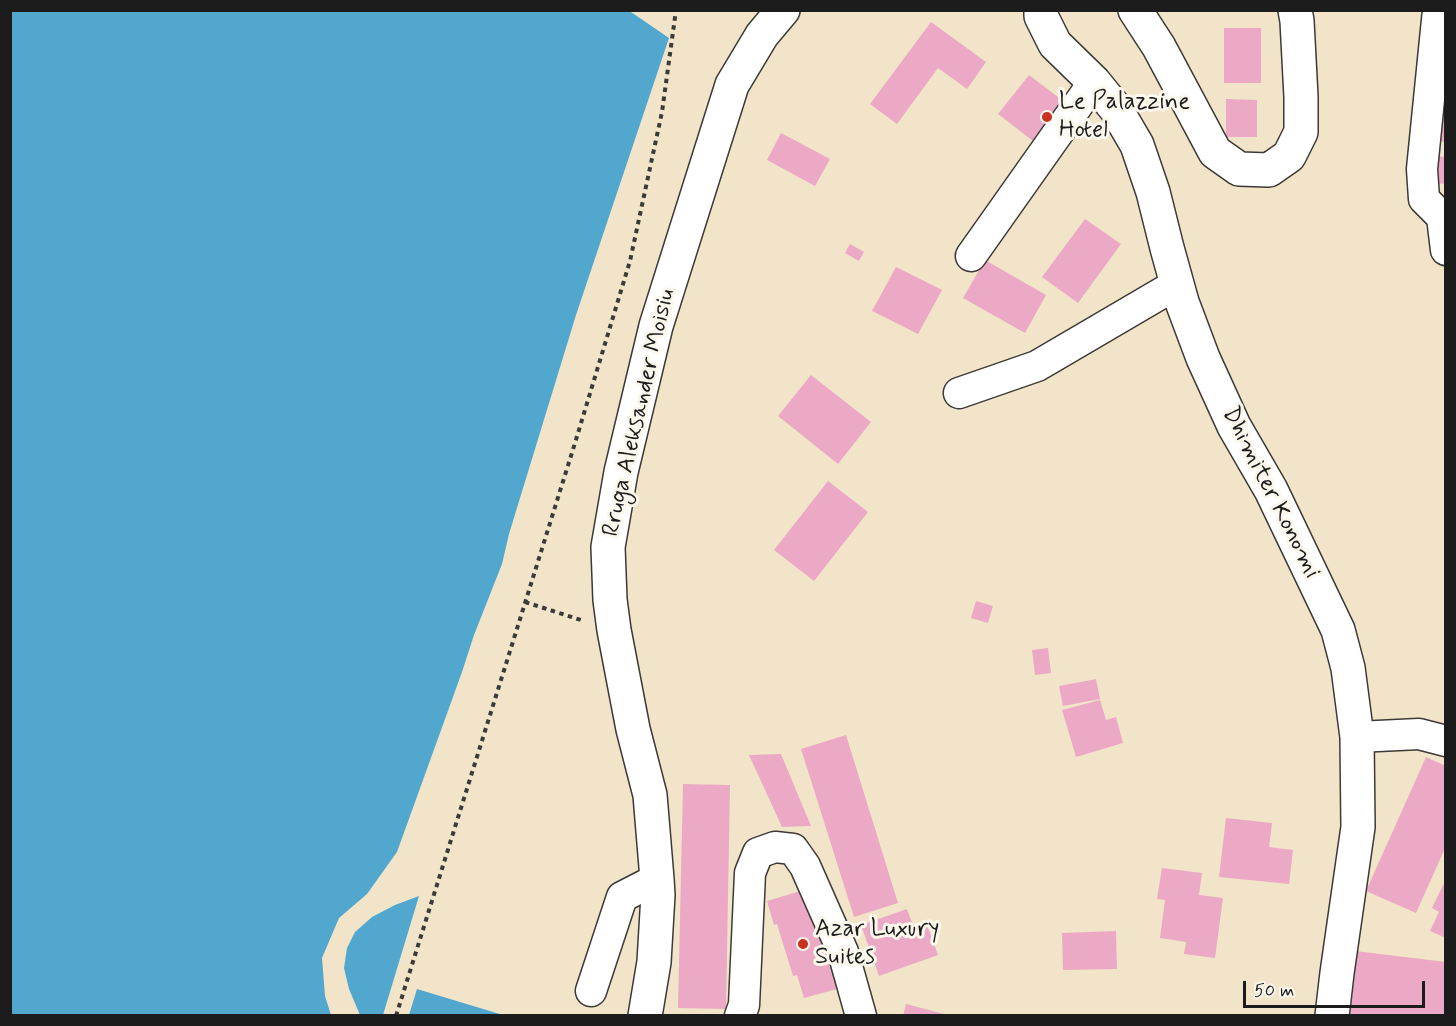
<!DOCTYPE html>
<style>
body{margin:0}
#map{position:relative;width:1456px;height:1026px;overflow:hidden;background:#f2e4c9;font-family:Mynerve,sans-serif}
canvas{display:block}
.frame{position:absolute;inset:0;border:12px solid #1c1c1c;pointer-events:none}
.scale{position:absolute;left:1243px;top:981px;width:182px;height:27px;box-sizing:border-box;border:3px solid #1c1c1c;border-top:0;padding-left:8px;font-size:18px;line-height:21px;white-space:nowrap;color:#1c1c1c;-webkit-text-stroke:4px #fbf7ec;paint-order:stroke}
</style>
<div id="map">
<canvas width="1456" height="1026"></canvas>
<div class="frame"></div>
<div class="scale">50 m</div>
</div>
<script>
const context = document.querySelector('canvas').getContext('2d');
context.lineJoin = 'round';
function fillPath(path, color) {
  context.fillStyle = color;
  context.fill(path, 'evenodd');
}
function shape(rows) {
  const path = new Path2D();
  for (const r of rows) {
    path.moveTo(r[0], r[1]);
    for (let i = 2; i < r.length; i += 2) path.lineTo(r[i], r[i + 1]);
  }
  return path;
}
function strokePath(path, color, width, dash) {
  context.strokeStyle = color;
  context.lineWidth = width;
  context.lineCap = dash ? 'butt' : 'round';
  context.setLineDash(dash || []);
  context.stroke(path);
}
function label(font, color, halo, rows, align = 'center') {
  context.font = font + ' Mynerve,sans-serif';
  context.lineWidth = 6;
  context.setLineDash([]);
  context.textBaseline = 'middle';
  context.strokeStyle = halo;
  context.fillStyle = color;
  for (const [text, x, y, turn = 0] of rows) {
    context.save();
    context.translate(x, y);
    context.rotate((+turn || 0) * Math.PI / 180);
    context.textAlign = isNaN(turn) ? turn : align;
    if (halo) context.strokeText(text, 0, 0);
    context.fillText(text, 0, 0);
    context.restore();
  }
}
fillPath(shape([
 [628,10,669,38,576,315,509,534,502,564,474,635,462,672,397,852,367,894,339,918,322,958,325,996,331,1015,11,1015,11,11],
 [419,896,383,1015,360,1015,349,989,344,968,347,948,355,932,372,917,395,905],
 [417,989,503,1015,409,1015]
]), '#52a7ce');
fillPath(shape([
 [931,22,986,62,967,89,938,68,897,124,870,104],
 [1224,28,1261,28,1261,83,1224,83],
 [1029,75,1067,104,1037,144,998,114],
 [1226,99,1257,100,1257,137,1226,137],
 [1434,100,1446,102,1446,142,1429,140],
 [781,133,830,159,815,186,767,160],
 [1436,156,1446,157,1446,184,1433,183],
 [1085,219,1121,244,1078,303,1042,277],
 [850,244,864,252,859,261,845,253],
 [985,260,1046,295,1025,333,963,298],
 [896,267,942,290,918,334,872,311],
 [811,375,871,422,838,464,778,416],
 [828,481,868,512,814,581,774,550],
 [976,601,993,606,988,623,971,618],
 [1048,648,1051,673,1035,675,1032,650],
 [1096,679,1100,699,1063,706,1059,686],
 [1100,700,1106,720,1116,717,1123,743,1076,757,1062,710],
 [846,735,898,903,854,917,801,749],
 [781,754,811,826,782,827,749,755],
 [1426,757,1446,766,1446,846,1416,913,1366,891],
 [683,784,730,785,726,1009,678,1008],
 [1226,818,1272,823,1269,847,1293,850,1289,884,1219,877],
 [1162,868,1202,873,1199,895,1223,898,1215,958,1184,954,1186,942,1160,938,1165,900,1157,899],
 [1443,885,1446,886,1446,938,1430,931,1439,912,1432,908],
 [807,889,829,964,834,962,841,988,804,998,797,975,793,976,777,924,774,925,767,901],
 [907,909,915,931,928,927,938,955,879,976,861,925],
 [1116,931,1117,969,1063,970,1062,933],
 [1347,950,1446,962,1446,1016,1339,1016],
 [906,1004,948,1015,948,1016,903,1016]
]), '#eba9c6');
const minor = shape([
 [1438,10,1422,169,1424,199,1442,217,1446,217],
 [1442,217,1446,250],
 [971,256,1094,82],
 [959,393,1037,366,1177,284],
 [1357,737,1419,734,1446,741],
 [591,991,622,897,657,879],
 [740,1016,744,1005,750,873,758,853,775,847,793,849,805,866,843,952,861,1016]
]);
const major = shape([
 [1041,10,1041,16,1055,44,1094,82,1116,109,1137,145,1153,192,1167,248,1182,302,1203,358,1234,426,1271,490,1338,630,1348,668,1357,737,1358,827,1337,973,1332,1016],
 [1135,10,1159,47,1215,152,1239,169,1269,170,1289,156,1301,132,1301,97,1297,21,1295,10],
 [645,1016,654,962,658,895,657,879,650,795,633,729,614,630,610,600,608,547,621,472,656,326,732,85,762,35,783,10]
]);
strokePath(minor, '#3c3a36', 33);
strokePath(major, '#3c3a36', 36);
strokePath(shape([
 [525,602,584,621],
 [396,1016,575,443,630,261,662,112,676,10]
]), '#3c3a36', 4, [4.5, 4.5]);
strokePath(minor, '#fff', 30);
strokePath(major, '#fff', 33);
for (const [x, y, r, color] of [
 [1047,117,6,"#c8321e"],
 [803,944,6,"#c8321e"]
]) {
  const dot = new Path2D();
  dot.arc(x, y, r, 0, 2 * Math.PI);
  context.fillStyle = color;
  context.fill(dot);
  strokePath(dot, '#fbf7ec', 2);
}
label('24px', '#1c1c1c', '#fbf7ec', [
 ["Le Palazzine",1059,103],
 ["Hotel",1059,131],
 ["Azar Luxury",815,930],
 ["Suites",815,958]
], 'left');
label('24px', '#1c1c1c', '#fbf7ec', [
 ["Rruga Aleksander Moisiu",640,413,-77],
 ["Dhimiter Konomi",1270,493,63]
]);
</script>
